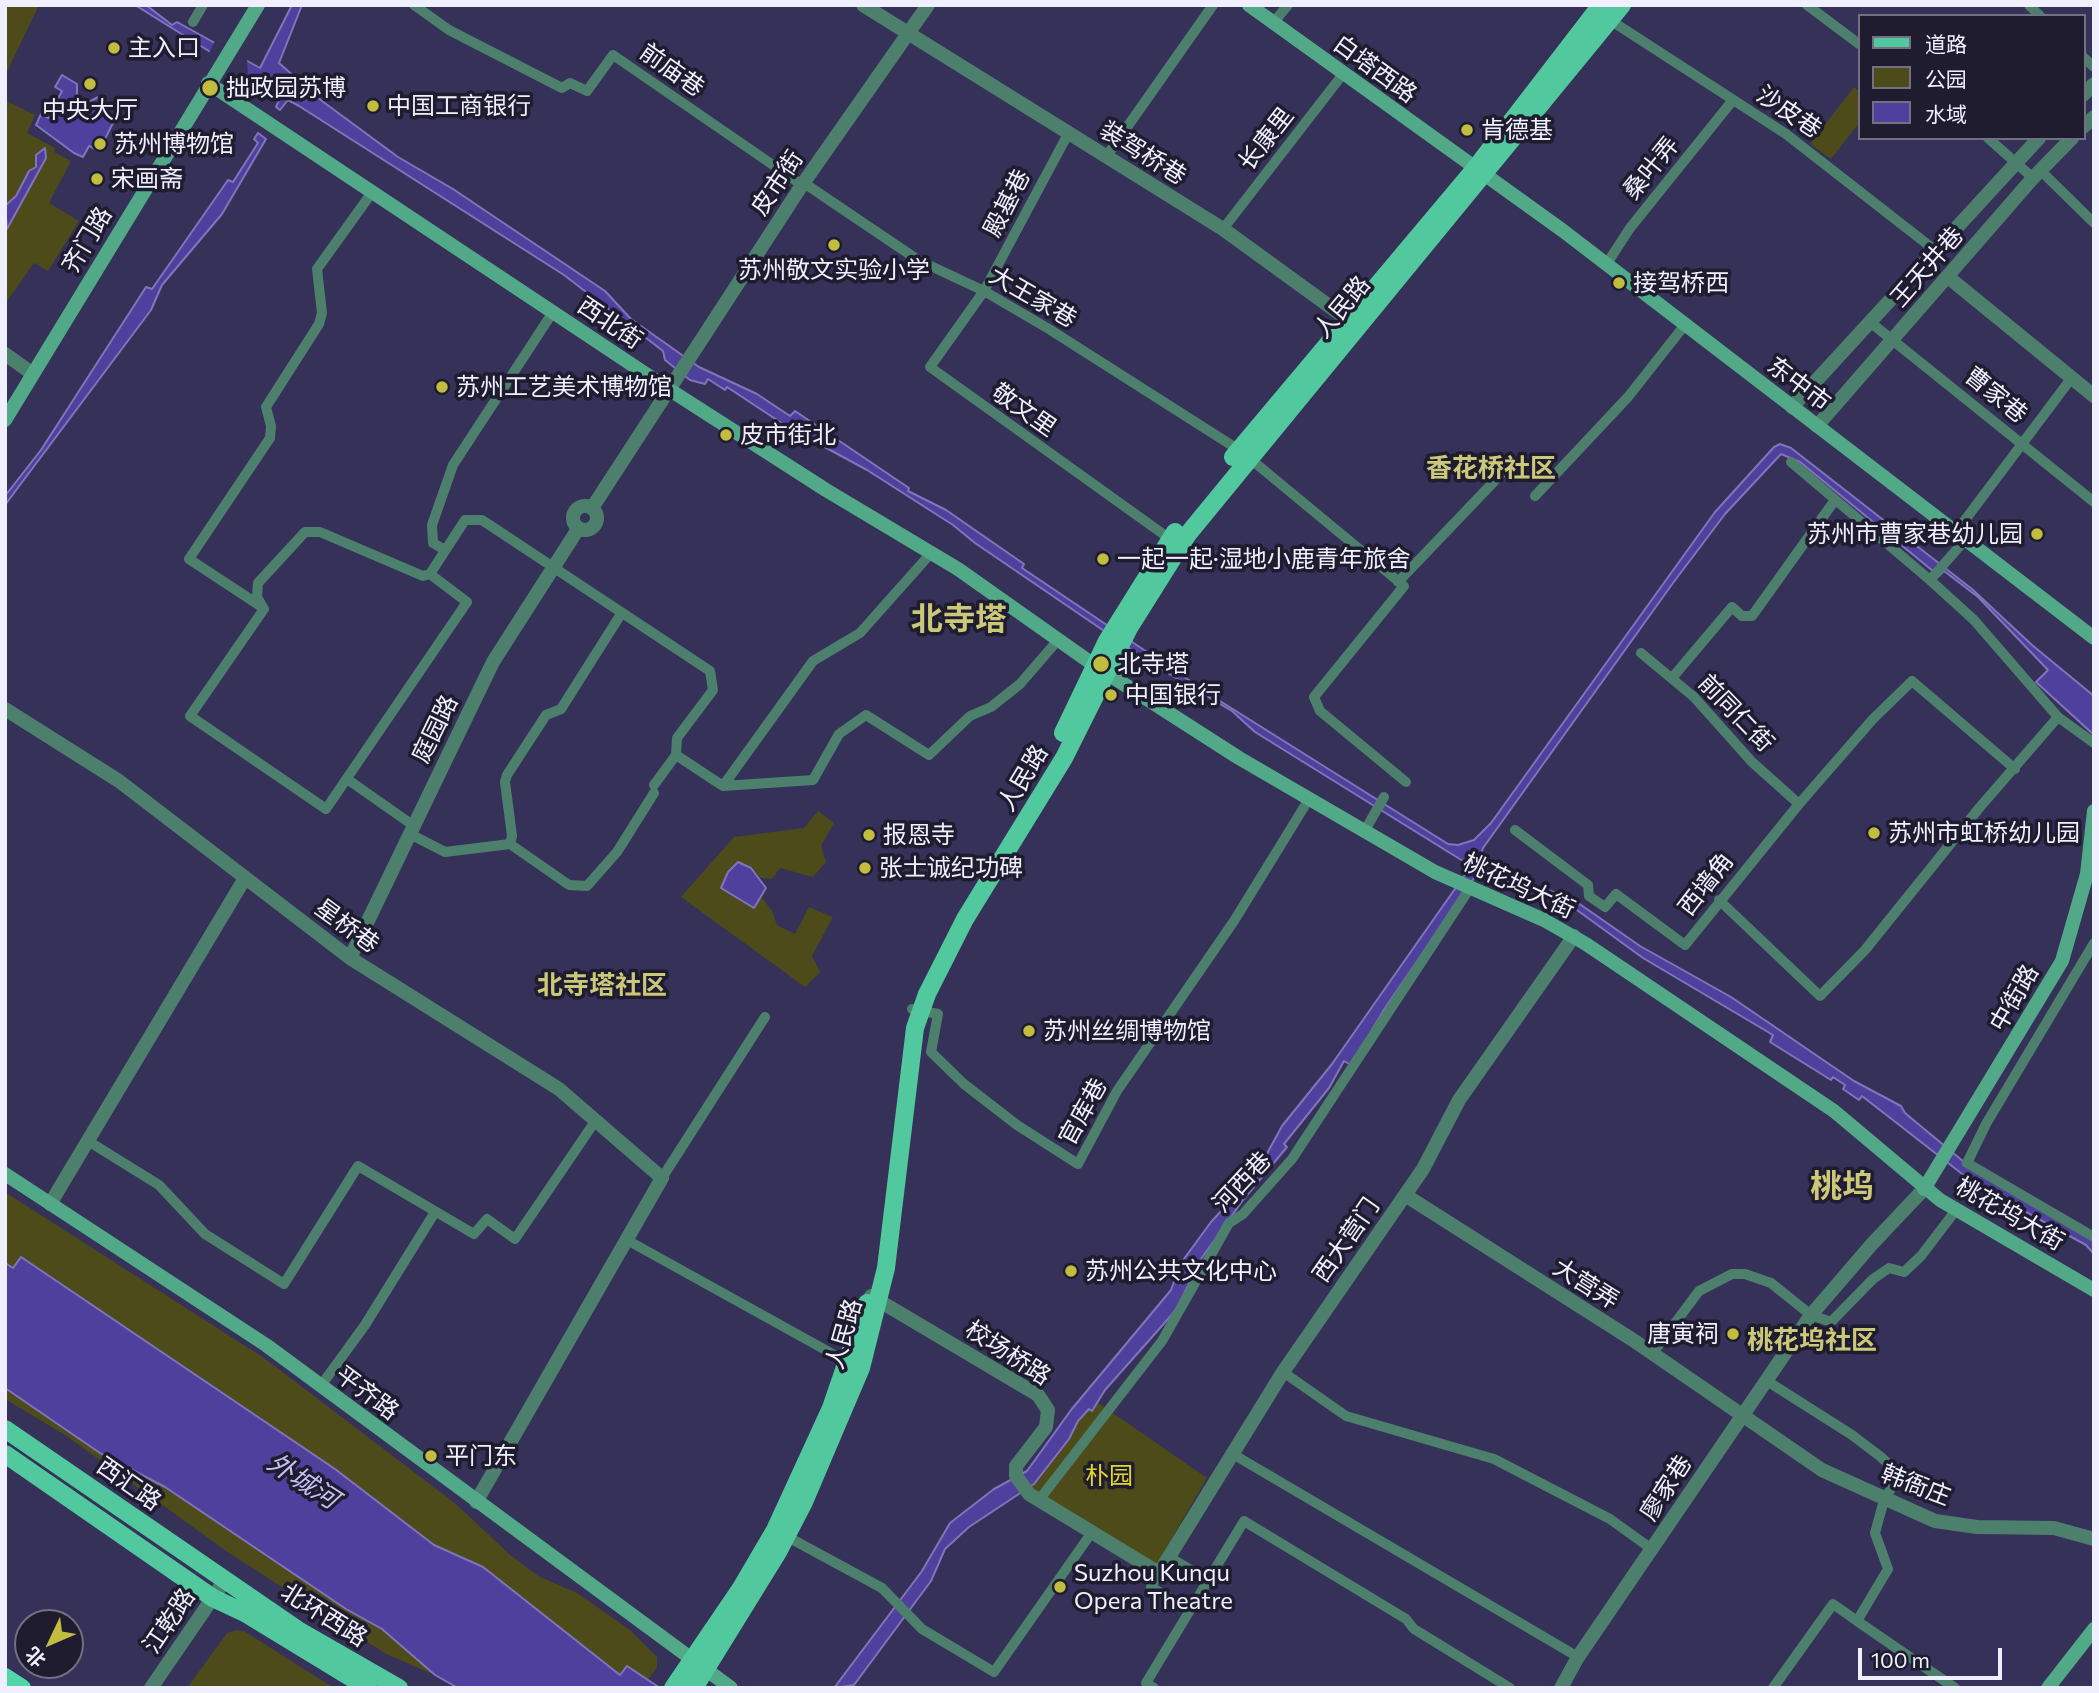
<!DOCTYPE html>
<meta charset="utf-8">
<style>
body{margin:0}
#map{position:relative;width:2099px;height:1693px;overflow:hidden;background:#353159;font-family:Commissioner,"Noto Sans SC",sans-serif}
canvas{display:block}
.frame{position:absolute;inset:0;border:7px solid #efeffe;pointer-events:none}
.legend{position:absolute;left:1858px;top:14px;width:228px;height:126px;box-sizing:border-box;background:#1e1c2e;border:2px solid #727081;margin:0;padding:9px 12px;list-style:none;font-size:21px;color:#efeffe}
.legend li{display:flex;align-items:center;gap:14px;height:35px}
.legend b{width:35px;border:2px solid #727081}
.north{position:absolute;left:14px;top:1609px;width:70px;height:70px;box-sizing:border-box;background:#1e1c2e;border:2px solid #727081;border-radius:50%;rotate:226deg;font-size:19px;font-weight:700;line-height:28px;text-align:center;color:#efeffe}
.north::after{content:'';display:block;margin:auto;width:24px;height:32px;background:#c3bd3f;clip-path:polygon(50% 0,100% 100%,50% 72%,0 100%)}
.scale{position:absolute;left:1858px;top:1648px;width:144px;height:32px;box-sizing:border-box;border:4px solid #efeffe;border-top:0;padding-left:9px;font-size:21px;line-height:24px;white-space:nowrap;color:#efeffe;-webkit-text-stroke:5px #1e1c2e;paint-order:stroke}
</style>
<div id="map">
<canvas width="2099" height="1693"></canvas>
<div class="frame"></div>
<ul class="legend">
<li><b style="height:9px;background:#51c89e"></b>道路</li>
<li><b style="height:19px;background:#4d4b1a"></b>公园</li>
<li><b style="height:19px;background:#50409e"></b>水域</li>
</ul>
<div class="north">北</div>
<div class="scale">100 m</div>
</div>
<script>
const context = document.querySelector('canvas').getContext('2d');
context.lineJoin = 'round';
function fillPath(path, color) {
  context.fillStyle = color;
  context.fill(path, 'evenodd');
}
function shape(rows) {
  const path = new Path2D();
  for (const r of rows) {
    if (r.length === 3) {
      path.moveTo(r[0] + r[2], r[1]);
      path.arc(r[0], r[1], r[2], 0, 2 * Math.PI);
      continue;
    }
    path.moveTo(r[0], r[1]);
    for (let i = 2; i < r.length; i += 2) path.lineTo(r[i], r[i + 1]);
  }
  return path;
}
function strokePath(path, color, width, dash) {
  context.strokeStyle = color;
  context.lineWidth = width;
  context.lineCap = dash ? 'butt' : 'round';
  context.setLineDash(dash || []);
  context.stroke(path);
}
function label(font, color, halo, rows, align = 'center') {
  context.font = font + ' Commissioner,"Noto Sans SC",sans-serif';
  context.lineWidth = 7;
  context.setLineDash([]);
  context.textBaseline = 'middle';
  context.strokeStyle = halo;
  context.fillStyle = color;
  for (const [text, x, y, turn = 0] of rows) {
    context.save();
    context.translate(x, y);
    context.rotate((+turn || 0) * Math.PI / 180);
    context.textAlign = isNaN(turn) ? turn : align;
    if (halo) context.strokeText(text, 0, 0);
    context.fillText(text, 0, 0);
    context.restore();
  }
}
fillPath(shape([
 [5,5,39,5,5,76],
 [1854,87,1859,91,1859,123,1831,159,1810,144],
 [5,100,35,115,27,133,55,148,54,152,71,161,49,203,79,221,48,271,34,263,5,304],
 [818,811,834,823,821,846,826,862,813,877,780,868,772,879,761,878,751,868,753,908,761,896,772,911,777,925,795,934,809,907,833,917,812,956,820,972,805,987,681,897,734,837,804,828],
 [5,1192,264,1358,456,1504,509,1554,538,1576,577,1593,630,1630,657,1657,657,1667,648,1680,627,1666,621,1675,483,1567,434,1545,335,1469,22,1257,12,1268,5,1263],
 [5,1388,100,1453,165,1487,346,1609,382,1629,435,1675,386,1654,229,1553,65,1435,5,1399],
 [1097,1402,1207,1478,1155,1567,1028,1490,1069,1439,1078,1421],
 [236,1630,244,1631,334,1688,187,1688,227,1633]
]), '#4d4b1a');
const water = shape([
 [135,5,146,5,172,25,177,22,260,68,292,5,302,5,279,63,322,101,398,157,453,189,605,291,631,319,699,367,757,394,790,416,795,411,909,488,908,491,946,510,1024,564,1022,568,1220,701,1448,844,1458,845,1474,840,1491,823,1715,512,1774,447,1780,444,1791,448,1972,589,2032,645,2094,696,2094,735,2036,682,2048,670,1978,597,1944,571,1939,576,1800,462,1781,454,1725,514,1673,583,1483,848,1480,858,1484,864,1482,868,1571,898,1640,946,1731,997,1854,1081,1901,1106,1905,1113,1970,1167,2094,1239,2094,1254,2086,1245,1975,1184,1862,1096,1859,1100,1843,1089,1845,1085,1833,1077,1831,1080,1770,1042,1773,1035,1643,958,1570,905,1479,871,1385,1008,1351,1065,1344,1061,1329,1088,1284,1144,1287,1147,1243,1200,1201,1259,1176,1310,1105,1390,1092,1411,1089,1409,1078,1421,1069,1439,1034,1484,969,1527,945,1549,931,1581,854,1685,834,1688,922,1571,950,1523,994,1489,1027,1471,1071,1410,1171,1290,1181,1263,1211,1222,1257,1172,1282,1126,1332,1064,1471,866,1255,732,1232,711,1154,665,975,543,953,525,867,470,786,426,727,387,725,390,708,379,705,384,690,380,665,360,663,351,564,275,299,106,288,100,280,110,276,107,281,96,135,5],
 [62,75,77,84,77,97,87,103,98,97,106,102,100,112,114,121,99,151,89,146,83,157,74,153,36,125,41,114,48,118,61,108,58,99,62,91,55,87,62,75],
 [258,133,266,139,222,214,162,285,151,310,5,505,5,496,41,450,146,287,152,289,228,180,233,182,258,143,254,139,258,133],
 [45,148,46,158,7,229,5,206,16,196,29,171,36,167,36,155,45,148],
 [738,862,751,868,766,888,754,908,721,888,728,872,738,862],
 [21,1257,335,1469,434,1545,483,1567,620,1675,627,1666,660,1688,458,1688,435,1675,382,1629,346,1609,165,1487,100,1453,5,1388,5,1263,13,1268,21,1257]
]);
fillPath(water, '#50409e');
strokePath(water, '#8074bb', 2);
fillPath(shape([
 [215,41,247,59,248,78,208,55]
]), '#353159');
strokePath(shape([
 [414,5,449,30,562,88,570,83,587,91,613,55,802,185],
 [1807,5,1859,44],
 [2029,5,2040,16],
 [1610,20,1786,134,1936,251],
 [193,22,203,5],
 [1273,23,1288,5],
 [2083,57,2094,67],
 [1068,134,984,291,930,367,1170,539],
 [1988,138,2033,178],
 [1106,157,1213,5],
 [2040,170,2094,223],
 [804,183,918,260,984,291,1049,329,1239,450],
 [1223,229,1343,74],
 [1606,265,1630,228,1733,100],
 [1870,322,2094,502],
 [1248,457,1404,586,1314,697,1320,711,1406,782],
 [1791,462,1930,580],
 [1535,496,1628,397,1684,326],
 [1956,532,2070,380],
 [1965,540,1930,580,1974,620,2058,717,2094,743],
 [445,550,433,543,432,525,453,465,553,312],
 [1398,582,1506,469],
 [262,607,189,559,270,438,271,426,266,407,319,324,322,313,317,269,373,191],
 [264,609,257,597,258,583,305,532,320,532,423,576,430,574,465,520,482,520,710,671,713,690,677,738,676,755,654,785],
 [264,609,190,716,326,809,467,602,430,574],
 [1641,653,1694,697,1752,762,1799,804],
 [1672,678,1732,607,1742,616,1752,616,1835,500],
 [676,755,723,786,813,780,839,734,866,715,929,755,970,716,991,707,1020,684,1058,640],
 [347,779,414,826],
 [723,786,813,661,860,633,932,552],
 [1515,830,1588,885,1589,896,1605,907,1616,894,1685,945,1799,804,1873,719,1912,681,2015,769],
 [1364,832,1384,797],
 [410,834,445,852,510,844,512,836,505,782,507,775,546,715,561,709,621,614],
 [510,844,569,885,587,886,617,852,654,793],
 [1719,900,1820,996,1865,950,1980,807,2058,717],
 [2094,943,1986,1124,1967,1163,2094,1237],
 [912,1009,938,1014,931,1052,964,1084,1017,1125,1078,1164,1117,1091,1234,921,1309,799],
 [88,1141,159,1185,205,1234,284,1284,358,1166,474,1234,487,1219,515,1239,596,1120],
 [662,1178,765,1017],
 [627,1240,849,1363],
 [1652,1354,1699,1291,1732,1274,1745,1274,1771,1283,1811,1315,1831,1322,1873,1279,1889,1268,1904,1272,1921,1256,1956,1210],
 [1283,1372,1346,1416,1494,1459,1610,1519,1653,1550],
 [1767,1381,1852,1435,1881,1457,1897,1472,1898,1477,1884,1500,1875,1533,1888,1569,1857,1621,1955,1688],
 [320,1387,365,1325,435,1212],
 [1231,1453,1578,1657],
 [1039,1500,1162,1341,1229,1223,1243,1214,1292,1159,1470,888],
 [786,1536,882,1588,922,1629,994,1672,1092,1532],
 [1169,1557,1208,1580],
 [1159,1573,1151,1587,1190,1610],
 [1154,1688,1146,1683,1244,1521,1406,1619,1414,1629,1510,1688],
 [1773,1688,1833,1604,1857,1621]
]), '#4c806c', 10);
strokePath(shape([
 [863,5,1223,229,1347,319],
 [2083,95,2094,84],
 [2083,127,2094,117],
 [1948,277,2094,396],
 [5,354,33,374],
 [1792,407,2039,138],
 [1817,426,2033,178,2072,138],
 [585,518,12],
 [592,508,802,185,928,5],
 [5,709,119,781,350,958,559,1089,662,1178,476,1502],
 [350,958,493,662,578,529],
 [1405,1195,1633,1340,1822,1470,1935,1521,1977,1527,2054,1528,2094,1539],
 [50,1204,245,878],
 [871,1296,1038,1395,1048,1410,1046,1427,1016,1466,1016,1476,1029,1494,1159,1573,1283,1372,1423,1169,1459,1100,1574,936],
 [151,1688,225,1580],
 [1561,1688,1578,1657,1811,1315,1872,1244,1924,1189]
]), '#4c806c', 14);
strokePath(shape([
 [1249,5,1562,230,2094,638],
 [208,83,670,390,826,490,958,569,1094,665,1239,758,1435,872,1544,920,1586,944,1834,1111,1940,1200,2094,1290],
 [5,420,258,5],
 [5,1174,266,1345,731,1688],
 [1924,1189,2062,961,2087,874,2094,811],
 [2048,1688,2094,1629]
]), '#51a988', 14);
strokePath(shape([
 [1233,457,1474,170,1601,5],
 [1063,733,1107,641,1175,532],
 [5,1429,298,1630,399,1688],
 [5,1454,213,1598,245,1613,368,1688],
 [673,1688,741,1588,775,1530,831,1408,867,1303],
 [694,1688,778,1552,804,1502,861,1368,886,1268,915,1028,927,994,965,919,1064,758,1129,628,1188,534,1622,5]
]), '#51c89e', 18);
strokePath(shape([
 [5,1677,22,1688]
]), '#50d6a8', 18);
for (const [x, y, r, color] of [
 [114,48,7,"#c3bd3f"],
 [90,84,7,"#c3bd3f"],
 [210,88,9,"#c3bd3f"],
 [373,106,7,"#c3bd3f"],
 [1467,130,7,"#c3bd3f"],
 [100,144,7,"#c3bd3f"],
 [97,179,7,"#c3bd3f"],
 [834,245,7,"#c3bd3f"],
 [1619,283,7,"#c3bd3f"],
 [442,387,7,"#c3bd3f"],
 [726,435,7,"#c3bd3f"],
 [2037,534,7,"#c3bd3f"],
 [1103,559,7,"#c3bd3f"],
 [1101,664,9,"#c3bd3f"],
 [1111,695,7,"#c3bd3f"],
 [1874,833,7,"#c3bd3f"],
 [869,835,7,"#c3bd3f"],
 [865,868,7,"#c3bd3f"],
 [1029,1031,7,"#c3bd3f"],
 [1071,1271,7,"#c3bd3f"],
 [1733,1334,7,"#c3bd3f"],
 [431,1456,7,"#c3bd3f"],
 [1060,1587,7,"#c3bd3f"]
]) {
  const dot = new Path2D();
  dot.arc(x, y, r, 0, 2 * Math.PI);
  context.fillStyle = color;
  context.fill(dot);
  strokePath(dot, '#1e1c2e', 2.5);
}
label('24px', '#efeffe', '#1e1c2e', [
 ["主入口",128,48],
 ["拙政园苏博",226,88],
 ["中国工商银行",387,106],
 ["中央大厅",90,110,"center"],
 ["肯德基",1481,130],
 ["苏州博物馆",114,144],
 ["宋画斋",111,179],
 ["苏州敬文实验小学",834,270,"center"],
 ["接驾桥西",1633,283],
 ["苏州工艺美术博物馆",456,387],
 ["皮市街北",740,435],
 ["苏州市曹家巷幼儿园",2023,534,"right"],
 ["一起一起·湿地小鹿青年旅舍",1117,559],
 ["北寺塔",1117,664],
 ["中国银行",1125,695],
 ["苏州市虹桥幼儿园",1888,833],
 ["报恩寺",883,835],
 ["张士诚纪功碑",879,868],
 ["苏州丝绸博物馆",1043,1031],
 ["苏州公共文化中心",1085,1271],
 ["唐寅祠",1719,1334,"right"],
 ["平门东",445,1456],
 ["Suzhou Kunqu",1074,1573],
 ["Opera Theatre",1074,1601]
], 'left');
label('24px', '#efeffe', '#1e1c2e', [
 ["白塔西路",1375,69,36],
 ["前庙巷",672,70,35],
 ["沙皮巷",1789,112,34],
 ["长康里",1266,139,-52],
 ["装驾桥巷",1143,153,32],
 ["桑叶弄",1651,168,-51],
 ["皮市街",777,183,-56],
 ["殿基巷",1007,203,-63],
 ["齐门路",87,240,-59],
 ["王天井巷",1927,267,-49],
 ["大王家巷",1033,297,30],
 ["人民路",1342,307,-50],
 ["西北街",610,323,34],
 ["东中市",1799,384,37],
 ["曹家巷",1996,395,39],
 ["敬文里",1024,410,35],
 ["前同仁街",1736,713,46],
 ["庭园路",435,729,-64],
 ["人民路",1023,778,-59],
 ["西墙角",1706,884,-52],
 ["桃花坞大街",1519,886,25],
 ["星桥巷",347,926,36],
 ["中街路",2014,998,-60],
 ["官库巷",1083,1112,-61],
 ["河西巷",1242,1182,-47],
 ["桃花坞大街",2010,1214,30],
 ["西大营门",1346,1240,-55],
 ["大营弄",1586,1284,32],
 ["人民路",844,1334,-74],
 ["校场桥路",1008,1353,33],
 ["平齐路",367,1393,37],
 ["西汇路",129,1484,35],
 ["韩衙庄",1916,1485,21],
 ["廖家巷",1666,1488,-57],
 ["北环西路",324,1615,32],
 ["江乾路",169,1621,-56]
]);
label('24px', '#e0d829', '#1e1c2e', [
 ["朴园",1109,1476]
]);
label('bold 26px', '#cbc87a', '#1e1c2e', [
 ["香花桥社区",1491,468],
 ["北寺塔社区",602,985],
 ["桃花坞社区",1812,1340]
]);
label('italic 26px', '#c3c1f4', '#1e1c2e', [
 ["外城河",303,1481,33]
]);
label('bold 32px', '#cbc87a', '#1e1c2e', [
 ["北寺塔",959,619],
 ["桃坞",1842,1186]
]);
</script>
